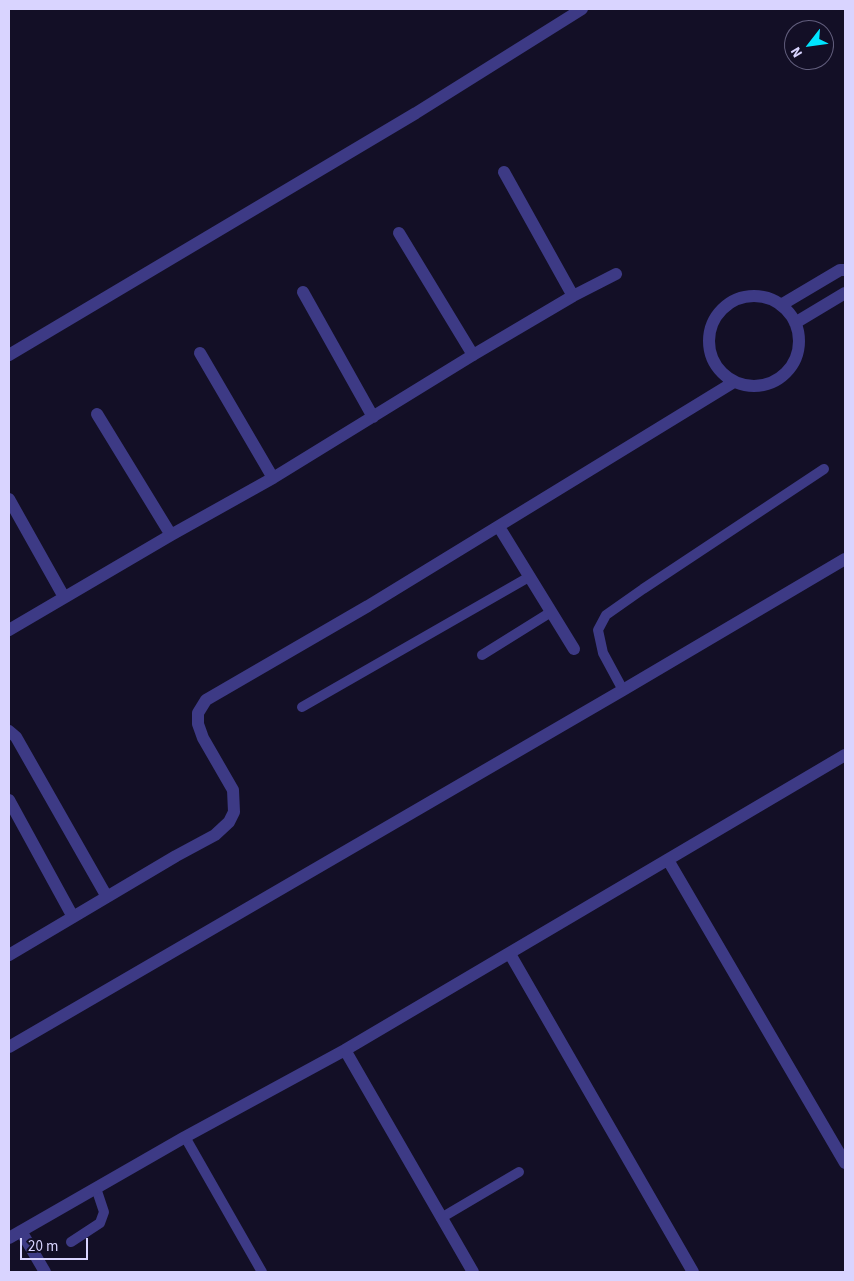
<!DOCTYPE html>
<style>
body{margin:0}
#map{position:relative;width:854px;height:1281px;overflow:hidden;background:#130f26;font-family:"Source Sans 3",sans-serif}
canvas{display:block}
.frame{position:absolute;inset:0;border:10px solid #d9d4ff;pointer-events:none}
.north{position:absolute;left:784px;top:20px;width:50px;height:50px;box-sizing:border-box;background:#130f26;border:1px solid #625e7d;border-radius:50%;rotate:240deg;font-size:14px;font-weight:700;line-height:20px;text-align:center;color:#d9d4ff}
.north::after{content:'';display:block;margin:auto;width:18px;height:22px;background:#00e5ff;clip-path:polygon(50% 0,100% 100%,50% 72%,0 100%)}
.scale{position:absolute;left:20px;top:1238px;width:68px;height:22px;box-sizing:border-box;border:2px solid #d9d4ff;border-top:0;padding-left:6px;font-size:15px;line-height:18px;white-space:nowrap;color:#d9d4ff;-webkit-text-stroke:4px #130f26;paint-order:stroke}
</style>
<div id="map">
<canvas width="854" height="1281"></canvas>
<div class="frame"></div>
<div class="north">N</div>
<div class="scale">20 m</div>
</div>
<script>
const context = document.querySelector('canvas').getContext('2d');
context.lineJoin = 'round';
function shape(rows) {
  const path = new Path2D();
  for (const r of rows) {
    if (r.length === 3) {
      path.moveTo(r[0] + r[2], r[1]);
      path.arc(r[0], r[1], r[2], 0, 2 * Math.PI);
      continue;
    }
    path.moveTo(r[0], r[1]);
    for (let i = 2; i < r.length; i += 2) path.lineTo(r[i], r[i + 1]);
  }
  return path;
}
function strokePath(path, color, width, dash) {
  context.strokeStyle = color;
  context.lineWidth = width;
  context.lineCap = dash ? 'butt' : 'round';
  context.setLineDash(dash || []);
  context.stroke(path);
}
strokePath(shape([
 [482,655,551,612],
 [623,690,603,653,598,630,606,615,643,589,824,469],
 [302,707,529,577],
 [185,1137,262,1272],
 [441,1218,519,1172],
 [71,1242,100,1223,104,1212,96,1188]
]), '#3d3a85', 10);
strokePath(shape([
 [504,172,573,296],
 [399,233,473,355],
 [303,292,373,417],
 [754,341,45],
 [781,305,840,270,845,270],
 [795,323,845,293],
 [200,353,273,478],
 [9,355,416,113,582,9],
 [97,414,171,535],
 [9,499,64,597],
 [499,527,574,649],
 [9,630,171,535,273,478,473,355,573,296,616,274],
 [9,731,16,737,107,897],
 [9,800,73,917],
 [668,860,845,1163],
 [510,954,693,1272],
 [9,955,176,856,215,835,229,822,234,812,233,790,203,738,198,724,198,713,206,700,368,606,734,382],
 [9,1047,623,690,845,559],
 [345,1050,473,1272],
 [21,1231,45,1272],
 [9,1238,185,1137,345,1050,845,755]
]), '#3d3a85', 12);
</script>
